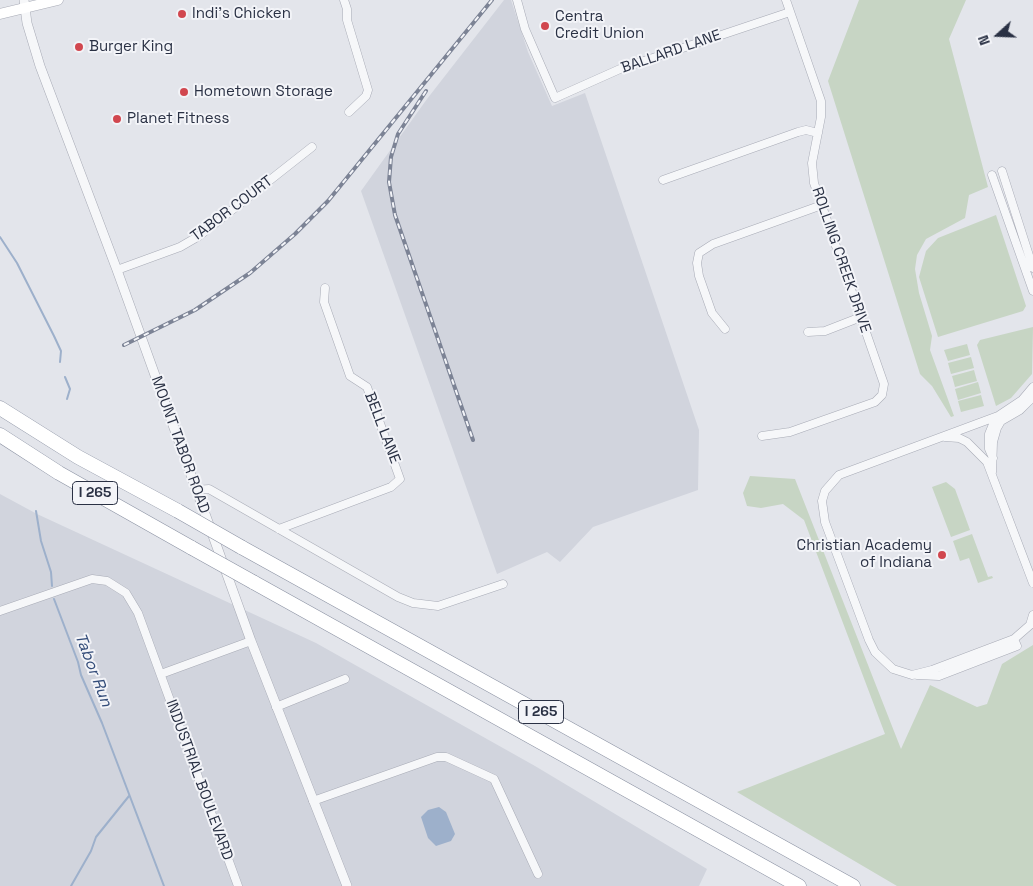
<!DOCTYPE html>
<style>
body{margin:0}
#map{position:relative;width:1033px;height:886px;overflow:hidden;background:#e3e5eb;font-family:"Space Grotesk",sans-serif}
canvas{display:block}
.north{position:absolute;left:973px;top:10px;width:50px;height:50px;-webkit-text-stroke:4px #f3f4f8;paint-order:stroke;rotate:250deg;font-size:14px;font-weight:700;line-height:20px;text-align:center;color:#2a3144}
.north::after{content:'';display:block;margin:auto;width:18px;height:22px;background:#2a3144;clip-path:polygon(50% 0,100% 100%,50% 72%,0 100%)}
</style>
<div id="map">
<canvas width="1033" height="886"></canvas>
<div class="north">N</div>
</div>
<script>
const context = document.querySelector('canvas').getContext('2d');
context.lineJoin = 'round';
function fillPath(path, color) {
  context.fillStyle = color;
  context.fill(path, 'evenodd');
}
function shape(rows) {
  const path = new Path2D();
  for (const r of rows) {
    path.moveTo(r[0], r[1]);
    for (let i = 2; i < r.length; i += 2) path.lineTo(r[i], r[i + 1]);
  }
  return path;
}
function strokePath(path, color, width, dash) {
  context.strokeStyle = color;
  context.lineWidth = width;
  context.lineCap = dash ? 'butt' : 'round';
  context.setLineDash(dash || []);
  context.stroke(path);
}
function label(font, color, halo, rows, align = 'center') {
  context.font = font + ' "Space Grotesk",sans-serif';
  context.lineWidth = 4;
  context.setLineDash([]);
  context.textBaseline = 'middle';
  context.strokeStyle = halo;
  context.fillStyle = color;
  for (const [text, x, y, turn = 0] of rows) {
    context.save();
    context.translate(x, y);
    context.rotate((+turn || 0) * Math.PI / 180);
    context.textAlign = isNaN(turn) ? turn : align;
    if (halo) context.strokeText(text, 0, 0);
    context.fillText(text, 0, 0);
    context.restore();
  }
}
fillPath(shape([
 [504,0,511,0,528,52,552,106,585,93,699,430,698,490,593,527,560,562,547,552,497,574,361,191,427,99],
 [0,494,37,514,316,643,535,766,707,869,699,886,0,886]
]), '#d1d4dd');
fillPath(shape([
 [859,0,966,0,949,39,988,187,969,195,965,218,926,239,917,255,915,269,919,293,932,336,930,350,954,416,951,417,932,386,920,374,828,81],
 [996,215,1026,306,1023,311,938,337,919,277,926,251,938,238],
 [1033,327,1032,374,1011,398,996,406,977,345,980,340],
 [967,344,970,355,948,361,944,350],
 [971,357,974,368,951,374,948,363],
 [974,370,977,381,955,387,952,376],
 [978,382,981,393,958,400,955,389],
 [981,395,984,406,961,412,958,401],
 [750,476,795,479,901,749,930,685,977,707,987,704,1002,664,1033,645,1033,886,897,886,737,792,885,734,804,520,783,504,761,508,747,506,743,493],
 [946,482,955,489,970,530,951,537,932,487],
 [972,534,988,577,992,576,993,578,978,583,969,558,960,561,953,541]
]), '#c7d5c4');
fillPath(shape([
 [439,807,446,812,455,834,451,841,436,846,428,838,421,817,428,810]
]), '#9db0cb');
strokePath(shape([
 [0,237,17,263,54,336,61,351,60,362],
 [65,377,70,389,67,399],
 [36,511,41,541,51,572,52,586],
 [54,599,78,662,81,675,102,723,164,886],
 [71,886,91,851,96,837,129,796]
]), '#9db0cb', 2);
const minor = shape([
 [344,0,347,9,347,20,368,90,366,96,349,112],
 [517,0,525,29,555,98,620,69,790,12],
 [1002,171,1033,268],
 [992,175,1033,291],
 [663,180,798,132,806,130,818,133],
 [117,270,180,247,199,236,312,147],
 [725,329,712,313,699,276,697,263,699,253,713,244,822,205],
 [808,332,825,331,861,317],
 [1033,387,1022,400,998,416,839,475,825,491,822,501,825,522,869,640,875,652,893,669,912,675,932,670,1014,639,1030,625,1033,615],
 [762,436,790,432,875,402,882,395,884,384,814,183,812,163,821,117,821,101,786,0],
 [945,437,959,438,967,442,987,462,1033,583],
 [993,458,989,449,989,434,996,417],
 [992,472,993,442,997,428,1001,421,1020,410,1033,397],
 [196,490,209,489,398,597,413,603,438,606,503,584],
 [279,529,391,487,400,479,367,387,350,376,324,302,325,288],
 [0,611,92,579,107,581,126,593,138,613,238,886],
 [161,674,251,641],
 [917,675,939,676,1017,646,1014,639],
 [276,707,345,679],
 [313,801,437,757,446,757,494,779,538,874]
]);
const tertiary = shape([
 [24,0,27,23,40,66,117,270,251,641,347,886]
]);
const secondary = shape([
 [0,14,58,0]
]);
const motorway = shape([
 [0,408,78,457,178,511],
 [0,435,59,473,192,548],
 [241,547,853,886],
 [253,582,799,886]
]);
strokePath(minor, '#a8abb6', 9);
strokePath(tertiary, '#a8abb6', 10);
strokePath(secondary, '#a8abb6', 11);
strokePath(motorway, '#8a91a2', 15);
strokePath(minor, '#f6f7f9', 8);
strokePath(tertiary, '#f6f7f9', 9);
strokePath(secondary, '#fff', 10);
strokePath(motorway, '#fff', 14);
const rail = shape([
 [426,91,398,134,391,157,389,182,395,215,473,440],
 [124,345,195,310,250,273,295,234,328,201,492,0]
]);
strokePath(rail, '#7c8395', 4);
strokePath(rail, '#f3f4f8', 2, [5.5]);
const motorwayBridge = shape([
 [178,511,241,547],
 [192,548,253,582]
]);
strokePath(motorwayBridge, '#8a91a2', 15, []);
strokePath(motorwayBridge, '#fff', 14);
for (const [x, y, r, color] of [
 [182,14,5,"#d1474f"],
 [545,26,5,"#d1474f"],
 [79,47,5,"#d1474f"],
 [184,92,5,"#d1474f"],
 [117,119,5,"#d1474f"],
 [942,555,5,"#d1474f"]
]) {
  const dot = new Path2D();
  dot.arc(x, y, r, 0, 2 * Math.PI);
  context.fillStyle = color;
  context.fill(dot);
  strokePath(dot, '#f3f4f8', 2);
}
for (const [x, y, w] of [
 [95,493,45],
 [541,712,45]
]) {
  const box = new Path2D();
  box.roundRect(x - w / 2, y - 11.5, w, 23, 4);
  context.fillStyle = '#f3f4f8';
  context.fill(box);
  strokePath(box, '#2a3144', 1);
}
label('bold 14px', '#2a3144', null, [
 ["I 265",95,493],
 ["I 265",541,712]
]);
label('15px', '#2a3144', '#f3f4f8', [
 ["Indi's Chicken",192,14],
 ["Centra",555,17],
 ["Credit Union",555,34],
 ["Burger King",89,47],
 ["Hometown Storage",194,92],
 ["Planet Fitness",127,119],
 ["Christian Academy",932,546,"right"],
 ["of Indiana",932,563,"right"]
], 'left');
label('15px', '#2a3144', '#f3f4f8', [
 ["BALLARD LANE",671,52,-19],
 ["TABOR COURT",232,209,-37],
 ["ROLLING CREEK DRIVE",841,260,71],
 ["BELL LANE",382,428,69],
 ["MOUNT TABOR ROAD",180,445,70],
 ["INDUSTRIAL BOULEVARD",199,780,70]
]);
label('italic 16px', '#334c79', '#f3f4f8', [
 ["Tabor Run",93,670,69]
]);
</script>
